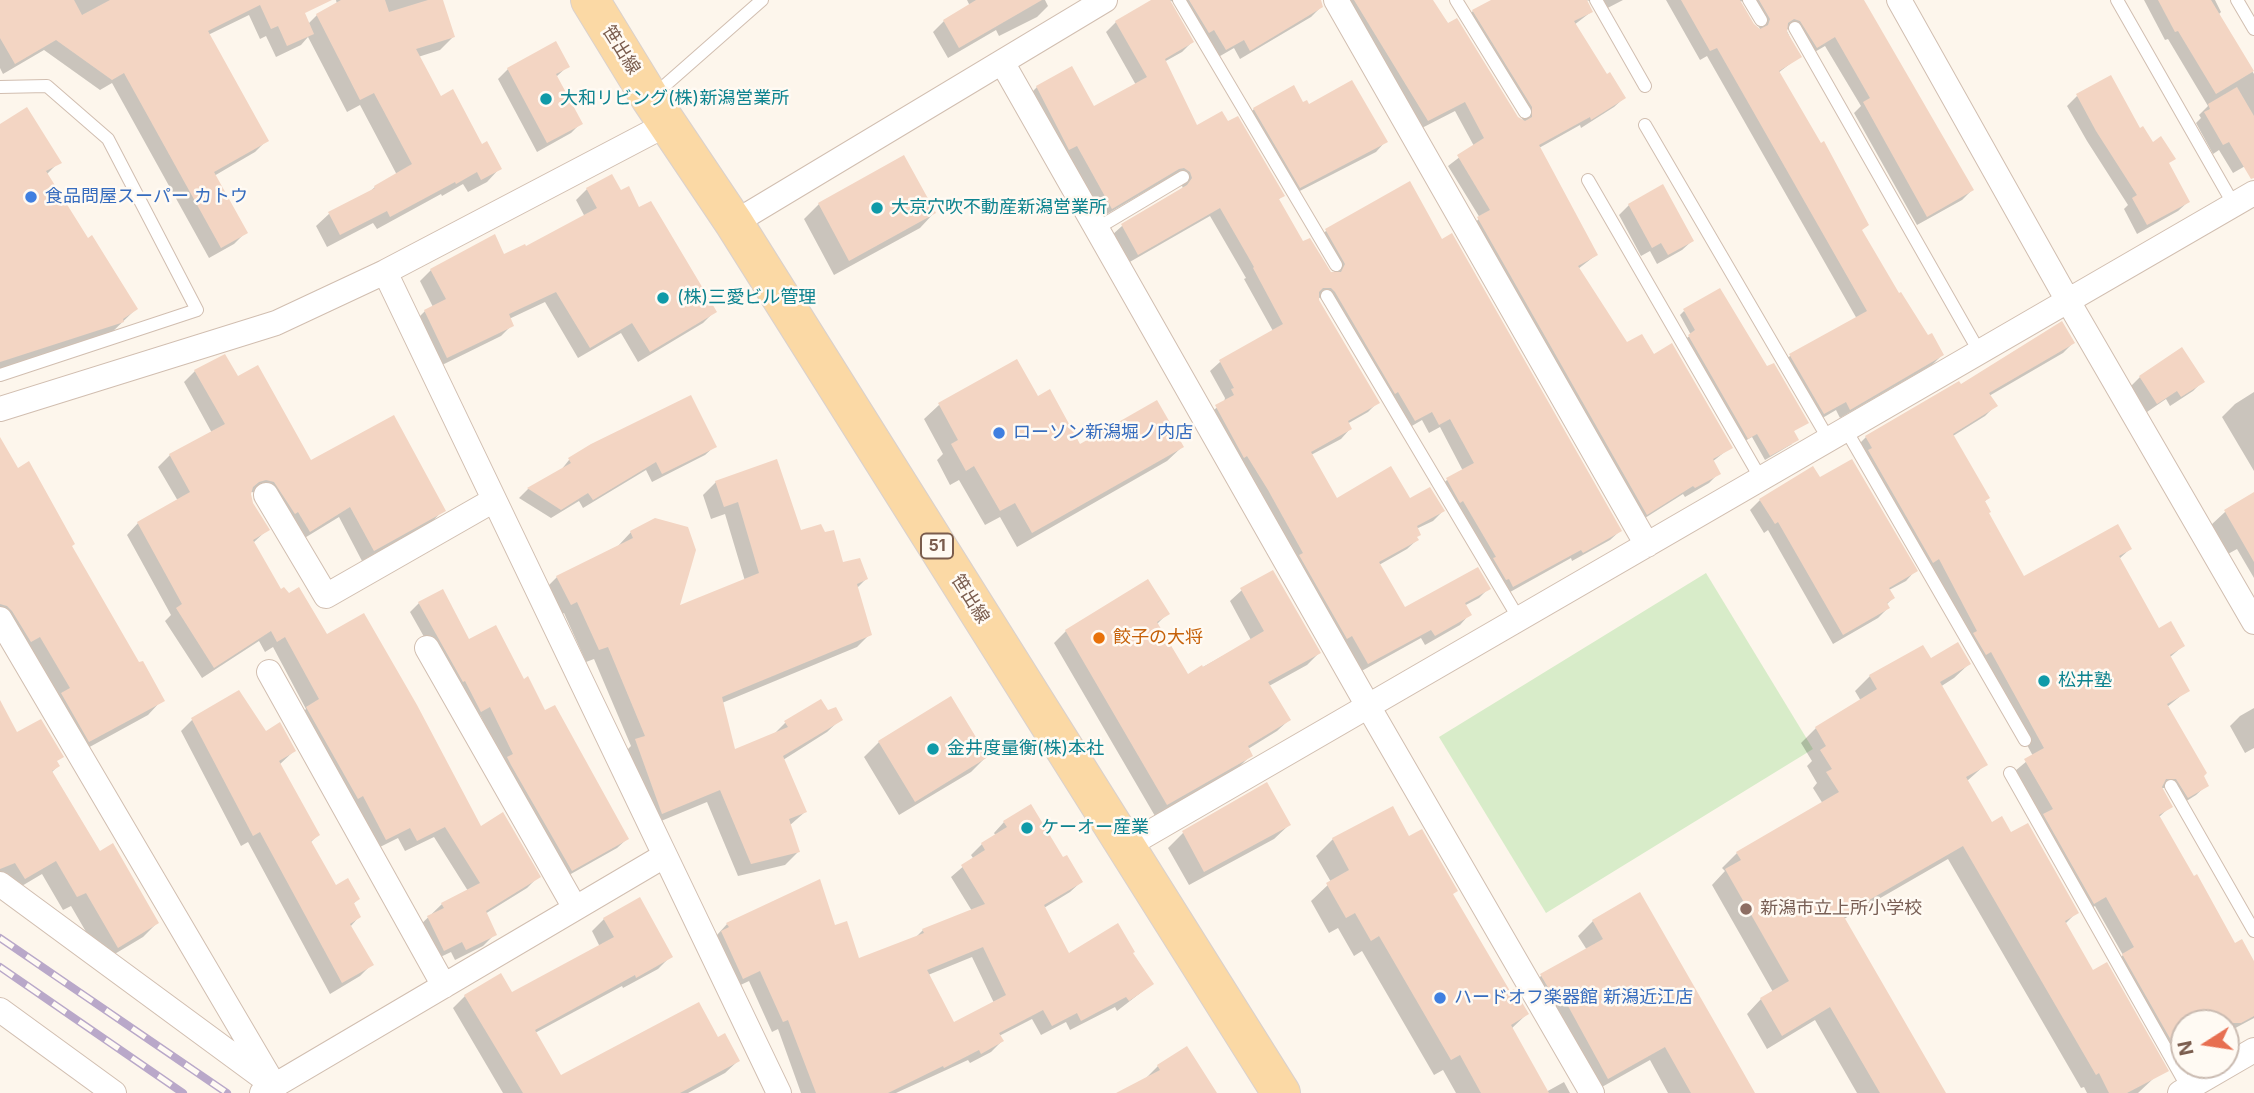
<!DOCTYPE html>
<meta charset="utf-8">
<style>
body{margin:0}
#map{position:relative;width:2254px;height:1093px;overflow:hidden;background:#fdf6ec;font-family:Inter,sans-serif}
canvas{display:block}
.north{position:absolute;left:2170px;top:1009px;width:70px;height:70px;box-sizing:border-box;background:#fffaf3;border:2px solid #cabbb1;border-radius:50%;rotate:258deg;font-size:19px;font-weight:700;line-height:28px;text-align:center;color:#7a5c4d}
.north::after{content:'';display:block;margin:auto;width:24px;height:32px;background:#e76f51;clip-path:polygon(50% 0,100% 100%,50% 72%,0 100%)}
</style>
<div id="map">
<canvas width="2254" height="1093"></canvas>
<div class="north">N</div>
</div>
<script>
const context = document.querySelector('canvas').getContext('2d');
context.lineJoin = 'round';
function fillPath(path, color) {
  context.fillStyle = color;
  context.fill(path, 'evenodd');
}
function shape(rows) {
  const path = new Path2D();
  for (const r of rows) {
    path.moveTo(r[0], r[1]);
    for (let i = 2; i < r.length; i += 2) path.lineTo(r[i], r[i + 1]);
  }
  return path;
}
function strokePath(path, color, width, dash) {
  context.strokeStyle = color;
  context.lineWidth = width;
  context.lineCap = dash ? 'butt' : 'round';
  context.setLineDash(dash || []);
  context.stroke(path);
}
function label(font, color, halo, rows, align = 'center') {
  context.font = font + ' Inter,"Noto Sans JP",sans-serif';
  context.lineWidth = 5;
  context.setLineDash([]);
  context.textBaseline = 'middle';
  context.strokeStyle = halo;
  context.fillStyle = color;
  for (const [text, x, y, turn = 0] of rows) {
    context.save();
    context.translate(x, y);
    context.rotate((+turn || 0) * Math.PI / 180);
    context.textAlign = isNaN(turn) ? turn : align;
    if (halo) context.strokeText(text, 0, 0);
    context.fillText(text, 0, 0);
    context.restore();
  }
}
fillPath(shape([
 [1706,573,1813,749,1546,913,1439,737]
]), '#d8ecc9');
fillPath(shape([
 [0,0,296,0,308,24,317,15,337,4,336,0,428,0,453,37,440,50,418,57,440,98,500,168,487,182,468,192,463,184,442,196,441,194,377,229,373,223,327,247,316,226,330,213,368,193,375,187,397,175,360,105,347,112,308,37,301,45,276,57,266,36,260,39,249,15,208,35,267,140,255,152,214,176,246,232,234,244,209,258,112,83,100,90,44,50,3,74,0,68],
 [967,0,1045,0,1048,6,1037,17,999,36,996,30,948,58,933,32,944,21,970,6],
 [1165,0,1320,0,1321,7,1311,17,1240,59,1234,48,1215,59,1177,4,1169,0,1192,42,1182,52,1164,62,1197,127,1283,195,1278,200,1302,243,1331,275,1336,274,1316,240,1326,231,1441,241,1620,531,1610,540,1572,561,1571,558,1503,596,1437,489,1447,480,1463,471,1440,427,1429,433,1422,420,1405,430,1325,301,1318,297,1318,301,1378,402,1368,412,1347,424,1350,429,1341,439,1311,455,1337,500,1409,500,1443,511,1433,521,1416,529,1417,540,1407,549,1379,565,1405,610,1489,588,1479,598,1464,606,1469,615,1460,625,1425,645,1421,638,1358,673,1206,416,1224,402,1225,398,1210,371,1220,362,1273,331,1244,279,1246,278,1210,216,1128,263,1112,235,1122,226,1183,189,1181,182,1173,177,1167,179,1102,217,1027,97,1037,87,1093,109,1136,85,1106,32,1116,22,1151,2],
 [1336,0,1431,0,1516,118,1524,122,1464,21,1473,11,1494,0,1623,0,1598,13,1590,1,1585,0,1591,12,1574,25,1606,77,1624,98,1614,107,1581,128,1580,125,1539,148,1596,255,1578,269,1626,345,1653,356,1731,447,1712,462,1718,474,1709,483,1685,497,1683,494,1637,523,1469,228,1480,218,1448,166,1474,146,1455,111,1418,130],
 [1666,0,1862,0,1972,190,1962,200,1917,225,1854,113,1861,106,1825,46,1806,57,1790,30,1786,29,1799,57,1778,73,1861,231,1898,295,1927,338,1942,355,1932,365,1840,418,1836,410,1814,423,1780,365,1790,356,1857,319,1707,56,1700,60],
 [1740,1,1744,2,1760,29,1755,29],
 [2144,0,2215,0,2221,12,2218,15,2254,74,2254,161,2233,173,2219,150,2213,154,2196,123,2201,118,2199,115,2208,106,2168,39,2165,40],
 [568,66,556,77,581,123,571,133,537,152,498,79,508,69],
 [2077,96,2140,130,2168,164,2188,202,2178,211,2137,234,2124,209,2128,205,2087,141,2067,106],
 [1302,105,1385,142,1376,152,1290,196,1244,119,1254,109],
 [0,126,59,162,46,175,87,240,136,309,108,336,0,370],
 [904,158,934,213,920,228,834,275,804,219,819,204],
 [587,189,620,193,639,209,714,312,703,323,638,362,621,333,578,358,545,302,509,319,512,325,501,336,436,368,414,322,425,311,433,307,420,281,431,270,503,256,526,249,585,217,576,200],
 [1629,205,1692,241,1682,250,1657,264,1650,251,1641,256,1619,215],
 [1684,311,1767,368,1807,422,1792,432,1792,444,1765,460,1752,437,1743,442,1684,340,1691,335,1680,315],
 [2073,343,2063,353,1989,396,1995,406,1985,416,1953,436,1988,498,1984,502,1987,513,2023,579,2130,549,2119,559,2158,630,2183,646,2169,658,2188,690,2167,707,2207,785,2196,795,2177,807,2166,788,2161,788,2171,806,2158,818,2234,946,2254,965,2254,1018,2226,1033,2226,1023,2184,1023,2184,1055,2168,1063,2113,965,2123,955,2095,906,2083,913,2015,771,2033,756,1981,661,1856,447,1866,437,1960,386],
 [195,371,237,379,310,462,443,510,432,522,362,561,339,517,298,542,263,493,250,492,252,503,267,530,253,543,280,591,326,637,480,829,538,877,527,888,485,914,495,934,483,946,455,960,451,952,432,961,416,929,442,904,468,891,434,837,405,851,398,838,374,850,295,720,306,709,273,647,265,652,259,641,202,678,165,621,171,615,127,535,138,523,178,501,158,467,170,455,212,433,184,382],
 [2140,377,2203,381,2193,391,2170,406,2166,399,2147,412,2130,387],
 [2254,392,2254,471,2222,417,2235,404],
 [1037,398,1080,447,1182,447,1167,461,1017,547,1000,517,985,525,959,480,950,485,937,460,943,454,924,419,939,405],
 [715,446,705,455,652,482,646,470,583,508,579,501,551,518,519,498,528,489,561,470,569,460],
 [1813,468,1819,479,1915,571,1906,581,1889,590,1893,598,1886,605,1888,608,1878,618,1833,644,1768,530,1764,533,1750,510,1760,500],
 [0,473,71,546,138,665,162,700,148,715,75,755,0,620],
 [716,482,800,533,866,579,856,589,870,634,857,647,722,703,734,752,773,735,785,723,828,712,841,719,827,732,783,760,805,812,789,826,798,852,785,865,738,876,707,802,649,826,623,754,631,746,594,659,586,662,564,613,557,617,544,590,557,577,618,546,631,532,677,608,745,581,725,514,711,519,703,495],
 [2254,494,2254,578,2237,549,2228,554,2211,525,2225,512],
 [1242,590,1319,653,1307,665,1269,686,1289,720,1277,731,1248,749,1251,755,1239,767,1155,816,1054,643,1066,631,1167,614,1156,625,1187,676,1251,640,1230,601],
 [419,603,523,681,627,839,617,848,562,879,480,715,471,720,410,612],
 [1923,647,1930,660,1969,664,1954,678,1940,687,1985,765,1967,781,1991,825,2010,834,2077,912,2065,924,2155,1077,2138,1093,2087,1093,2084,1087,2081,1088,1948,859,1844,919,1944,1093,1857,1093,1815,1020,1767,1049,1747,1014,1761,999,1773,992,1712,885,1725,871,1722,868,1737,853,1823,804,1813,788,1817,783,1807,766,1812,761,1801,743,1816,728,1861,701,1855,691,1870,676],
 [0,702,17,734,56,762,58,766,51,773,99,853,157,923,143,937,103,961,71,906,63,910,42,874,10,893,0,877],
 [2254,708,2254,748,2245,753,2230,726,2240,716],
 [193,719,265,733,294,751,279,765,318,835,310,843,335,888,358,899,353,904,359,917,350,927,371,965,360,976,330,994,248,842,241,846,181,731],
 [879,742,986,757,971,772,899,815,864,757],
 [1267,784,1289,825,1274,839,1189,885,1168,848,1183,833],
 [1392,808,1409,838,1452,895,1509,993,1527,1014,1511,1029,1546,1092,1564,1082,1570,1093,1456,1093,1443,1070,1434,1075,1362,951,1354,956,1338,928,1329,933,1311,901,1331,882,1316,856,1333,839],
 [1004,822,1062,860,1081,882,1070,892,1044,908,1068,955,1131,953,1152,984,1117,1011,1115,1007,1070,1030,1066,1022,1041,1035,1032,1019,999,1036,1002,1041,991,1052,970,1063,968,1060,896,1093,801,1093,778,1029,772,1032,749,981,732,989,711,943,717,935,727,924,833,927,858,960,915,938,923,930,972,911,951,877,973,858,971,855,982,844,996,836,994,833],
 [972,957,994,1003,953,1024,928,975],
 [1639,895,1753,1093,1668,1093,1650,1060,1593,1092,1527,990,1541,976,1587,950,1578,936,1593,921],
 [604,919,670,957,658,969,623,988,622,986,535,1033,561,1077,717,1039,738,1061,725,1073,688,1093,503,1093,453,1008,465,996,512,994,600,947,592,931],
 [1158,1066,1203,1093,1120,1093,1145,1079]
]), '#0003');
fillPath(shape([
 [0,0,74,0,82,15,110,0,332,0,305,13,314,34,287,46,278,26,271,29,260,5,208,31,269,141,214,172,248,233,221,248,124,73,112,80,56,40,15,64,0,38],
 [341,0,385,0,389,12,428,0,443,0,455,37,416,49,441,96,453,89,482,144,487,141,502,169,481,180,477,172,456,184,455,182,390,217,387,211,340,235,328,212,375,188,374,186,412,164,374,93,360,100,316,14],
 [976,0,1042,0,959,48,943,20],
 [1151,0,1170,0,1194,42,1165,59,1197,125,1222,111,1228,121,1238,116,1285,196,1279,199,1303,241,1310,238,1331,272,1341,272,1345,264,1325,229,1410,181,1442,239,1452,233,1622,531,1583,553,1581,550,1513,587,1509,579,1506,580,1493,558,1496,557,1463,501,1460,503,1446,478,1474,463,1450,419,1439,425,1432,412,1415,421,1398,392,1395,394,1335,292,1331,288,1323,288,1319,292,1319,300,1380,403,1348,421,1352,429,1311,452,1337,498,1391,466,1410,498,1430,487,1445,511,1417,526,1421,535,1417,537,1419,540,1379,562,1405,607,1478,567,1491,589,1465,603,1472,615,1435,636,1431,630,1368,664,1352,636,1347,639,1299,555,1303,553,1268,490,1247,456,1244,458,1215,405,1234,395,1231,389,1234,388,1219,360,1283,324,1253,268,1254,267,1220,208,1138,255,1121,224,1187,185,1192,178,1190,172,1184,168,1179,169,1112,209,1077,146,1069,150,1036,86,1072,66,1094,106,1147,77,1115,21],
 [1189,0,1321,0,1323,7,1250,51,1244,40,1226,50,1214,30,1209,33],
 [1354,0,1433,0,1448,23,1457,18,1518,117,1525,121,1532,117,1532,107,1472,10,1491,0,1587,0,1593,12,1574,21,1607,74,1610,72,1626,98,1591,120,1590,117,1539,145,1598,255,1578,266,1627,342,1642,334,1654,354,1672,343,1733,448,1713,459,1721,474,1695,488,1693,486,1647,515,1477,217,1490,210,1457,155,1484,138,1465,102,1428,121],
 [1681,0,1740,0,1754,24,1760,29,1768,25,1770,19,1759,0,1864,0,1974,190,1927,217,1863,102,1870,98,1835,37,1817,48,1800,21,1794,19,1788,23,1787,32,1802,57,1779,71,1821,143,1824,141,1869,225,1862,230,1899,293,1901,292,1928,335,1932,333,1944,355,1850,410,1846,402,1824,414,1789,354,1867,311,1717,48,1710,51],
 [2158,0,2211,0,2254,71,2216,94,2178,31,2175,32],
 [556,41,570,67,556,74,583,124,547,143,507,68],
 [2111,75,2140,128,2143,126,2153,142,2161,136,2176,159,2169,163,2190,202,2147,225,2132,198,2137,195,2096,131,2076,94],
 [1352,80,1388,142,1300,188,1253,108,1294,85,1303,102,1307,100,1309,104],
 [2237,87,2254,116,2254,178,2251,179,2229,142,2223,145,2204,112,2210,109,2208,104],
 [27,107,62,163,46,171,88,238,92,235,138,309,123,319,124,322,0,362,0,124],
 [904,155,936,213,849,261,818,203],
 [612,174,621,190,629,186,639,207,651,201,717,312,650,352,632,323,590,348,556,292,509,314,514,326,447,358,424,310,446,299,430,269,495,234,504,254,525,244,526,246,597,208,586,188],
 [1663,184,1694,241,1668,255,1661,243,1652,248,1628,204],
 [1720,288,1767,366,1774,363,1809,423,1794,431,1799,440,1770,456,1757,434,1748,439,1688,335,1695,330,1683,309],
 [2062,321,2075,343,1989,393,1998,406,1953,434,1990,498,1985,501,1991,512,1989,513,2024,576,2118,524,2132,549,2119,556,2159,628,2171,621,2185,646,2170,655,2190,691,2167,704,2207,773,2204,776,2209,786,2188,798,2176,779,2166,779,2162,787,2173,807,2159,815,2194,876,2197,874,2235,943,2242,939,2254,961,2254,1016,2241,1023,2184,1023,2184,1063,2122,954,2134,947,2106,897,2094,904,2043,814,2053,809,2024,759,2044,748,1991,652,1986,655,1973,633,1977,631,1939,559,1933,563,1868,450,1872,448,1865,436,1959,381,1961,384],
 [2182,347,2205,382,2181,397,2177,391,2157,404,2139,376],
 [225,354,238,376,258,365,311,460,394,415,446,511,374,551,350,507,310,532,298,512,295,514,274,482,266,480,259,482,253,487,251,494,253,503,270,530,253,540,281,589,284,587,289,593,299,587,327,634,364,613,417,705,481,826,503,812,541,877,486,911,497,935,466,950,462,942,444,951,427,916,444,908,441,903,480,883,445,827,417,841,410,828,386,840,363,796,358,799,306,707,319,699,285,637,277,642,271,631,214,668,176,608,182,604,137,522,190,492,169,454,225,424,194,370],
 [1017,359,1038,396,1050,389,1080,444,1157,400,1184,447,1032,533,1015,503,1000,511,974,466,966,471,951,444,958,440,938,403],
 [691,395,717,447,662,474,656,462,593,500,588,493,561,510,527,488,571,463,568,458,591,444],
 [0,437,18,468,29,461,75,544,72,546,139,662,143,661,165,701,89,742,61,693,70,688,40,637,31,642,12,611,7,606,0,604],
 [777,459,801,530,821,524,825,532,834,530,843,562,860,558,868,579,857,584,872,635,722,697,735,749,788,727,784,721,821,699,828,710,836,707,843,720,783,756,807,812,789,819,800,852,751,864,720,790,662,814,635,739,645,736,608,647,599,650,577,602,571,605,556,576,633,538,630,531,655,518,688,527,696,550,680,605,759,573,738,502,724,507,715,481],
 [1852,459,1918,571,1889,588,1895,598,1887,603,1890,608,1843,635,1778,522,1775,524,1759,499,1813,466,1820,477],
 [2254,492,2254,562,2224,510],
 [1273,570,1321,653,1268,682,1291,720,1248,746,1253,756,1167,805,1065,630,1148,579,1170,614,1157,622,1188,674,1202,665,1203,667,1264,631,1240,588],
 [443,589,469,639,496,625,524,679,528,676,545,710,555,705,629,839,572,871,511,765,507,757,513,754,490,707,481,712,465,681,463,682,418,602],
 [1958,642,1971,664,1940,682,1988,765,1966,777,1992,822,2002,816,2011,832,2028,823,2079,913,2065,921,2093,970,2107,962,2169,1071,2127,1093,2109,1093,2099,1073,2096,1075,1963,846,1843,915,1946,1093,1880,1093,1830,1007,1782,1036,1760,998,1789,981,1725,869,1741,860,1736,852,1839,792,1826,772,1832,769,1820,750,1826,746,1815,727,1877,689,1869,675,1923,645,1931,658],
 [239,690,266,731,280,722,296,751,279,761,320,835,311,841,336,885,348,878,360,899,354,903,361,917,350,924,374,965,342,983,260,832,253,836,191,718],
 [951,696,988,757,915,802,878,741],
 [0,700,17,732,41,719,64,757,57,761,60,766,52,771,100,851,113,843,159,923,118,948,86,893,77,897,56,861,25,879,15,863,0,869],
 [1267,782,1291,825,1204,872,1182,831],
 [1031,804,1063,857,1067,855,1083,882,1044,905,1069,953,1118,923,1135,952,1133,953,1154,984,1129,1001,1126,997,1081,1021,1077,1013,1052,1026,1043,1010,999,1033,1004,1041,981,1054,979,1050,944,1068,943,1066,888,1093,816,1093,788,1020,783,1022,760,971,743,979,721,931,729,927,726,923,820,879,835,925,847,921,859,958,924,933,922,929,985,904,961,865,985,850,981,843,1007,827,1003,821],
 [983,947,1006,995,954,1022,927,970],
 [1393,806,1409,836,1422,829,1458,891,1453,894,1510,991,1514,989,1529,1014,1511,1025,1549,1093,1481,1093,1460,1055,1451,1060,1379,936,1371,941,1355,913,1346,918,1326,883,1349,870,1332,838],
 [1640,892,1718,1028,1755,1093,1691,1093,1665,1047,1608,1079,1562,995,1555,999,1540,974,1603,939,1592,920],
 [640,897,673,957,636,978,635,975,535,1030,561,1075,699,1002,718,1037,725,1033,740,1061,680,1093,523,1093,464,995,501,973,512,992,614,937,603,918],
 [1187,1046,1217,1093,1116,1093,1160,1070,1157,1065]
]), '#f3d5c3');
const service = shape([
 [1179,0,1336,265],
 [1456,0,1525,112],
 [1596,0,1645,86],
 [1749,0,1761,20],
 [2117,0,2234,205],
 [2237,0,2254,29],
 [1795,28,1980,353],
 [0,87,47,86,108,139,197,310,0,375],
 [654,95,762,0],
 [1645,125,1829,440],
 [1588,180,1761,479],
 [1096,229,1183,177],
 [1327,296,1519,619],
 [1846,430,2025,740],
 [2010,773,2188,1088],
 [2171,786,2254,931]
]);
const minor = shape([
 [1336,0,1647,545],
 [1899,0,2068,301,2254,622],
 [1002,62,1368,706,1592,1093],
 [734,223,1105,0],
 [385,272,779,1093],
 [0,409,276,323,385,272,669,123],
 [266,495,326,596,494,500],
 [0,619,274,1085],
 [427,648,575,908],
 [269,672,444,986],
 [1125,847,2254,193],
 [0,884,265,1079],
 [0,1010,114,1093],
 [262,1093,664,856],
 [2180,1093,2254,1050]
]);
const primary = shape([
 [590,0,650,98,734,223,1281,1093]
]);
strokePath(service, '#d1beb0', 14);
strokePath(minor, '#d1beb0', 26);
strokePath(primary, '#dad1cd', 40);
strokePath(service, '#fff', 12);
strokePath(minor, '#fff', 24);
strokePath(primary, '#fbd9a5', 38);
const rail = shape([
 [0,938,227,1093],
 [0,967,183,1093]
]);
strokePath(rail, '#b9a8c9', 8);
strokePath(rail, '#fffaf3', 5, [16]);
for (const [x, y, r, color] of [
 [546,99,7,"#0f9aa8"],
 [31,197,7,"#3f7fe0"],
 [877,208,7,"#0f9aa8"],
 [663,298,7,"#0f9aa8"],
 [999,433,7,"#3f7fe0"],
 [1099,638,7,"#e8710a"],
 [2044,681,7,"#0f9aa8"],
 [933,749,7,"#0f9aa8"],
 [1027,828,7,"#0f9aa8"],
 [1746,909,7,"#8d6e63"],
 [1440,998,7,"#3f7fe0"]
]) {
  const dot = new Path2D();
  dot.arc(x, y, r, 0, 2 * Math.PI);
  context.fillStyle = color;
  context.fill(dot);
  strokePath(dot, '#fffaf3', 2.5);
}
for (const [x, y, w] of [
 [937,546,32]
]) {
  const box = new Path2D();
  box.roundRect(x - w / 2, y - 12.5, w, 25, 5);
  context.fillStyle = '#fffaf3';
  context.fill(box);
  strokePath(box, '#7a5c4d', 2);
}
label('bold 16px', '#7a5c4d', null, [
 ["51",937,546]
]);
label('18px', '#7a5c4d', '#fffaf3', [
 ["笹出線",621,50,58],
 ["笹出線",970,599,58]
]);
label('18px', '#0d838f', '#fffaf3', [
 ["大和リビング(株)新潟営業所",560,99],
 ["大京穴吹不動産新潟営業所",891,208],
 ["(株)三愛ビル管理",677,298],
 ["松井塾",2058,681],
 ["金井度量衡(株)本社",947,749],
 ["ケーオー産業",1041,828]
], 'left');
label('18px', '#366cbe', '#fffaf3', [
 ["食品問屋スーパー カトウ",45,197],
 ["ローソン新潟堀ノ内店",1013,433],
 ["ハードオフ楽器館 新潟近江店",1454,998]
], 'left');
label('18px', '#c56008', '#fffaf3', [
 ["餃子の大将",1113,638]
], 'left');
label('18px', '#785e54', '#fffaf3', [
 ["新潟市立上所小学校",1760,909]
], 'left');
</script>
